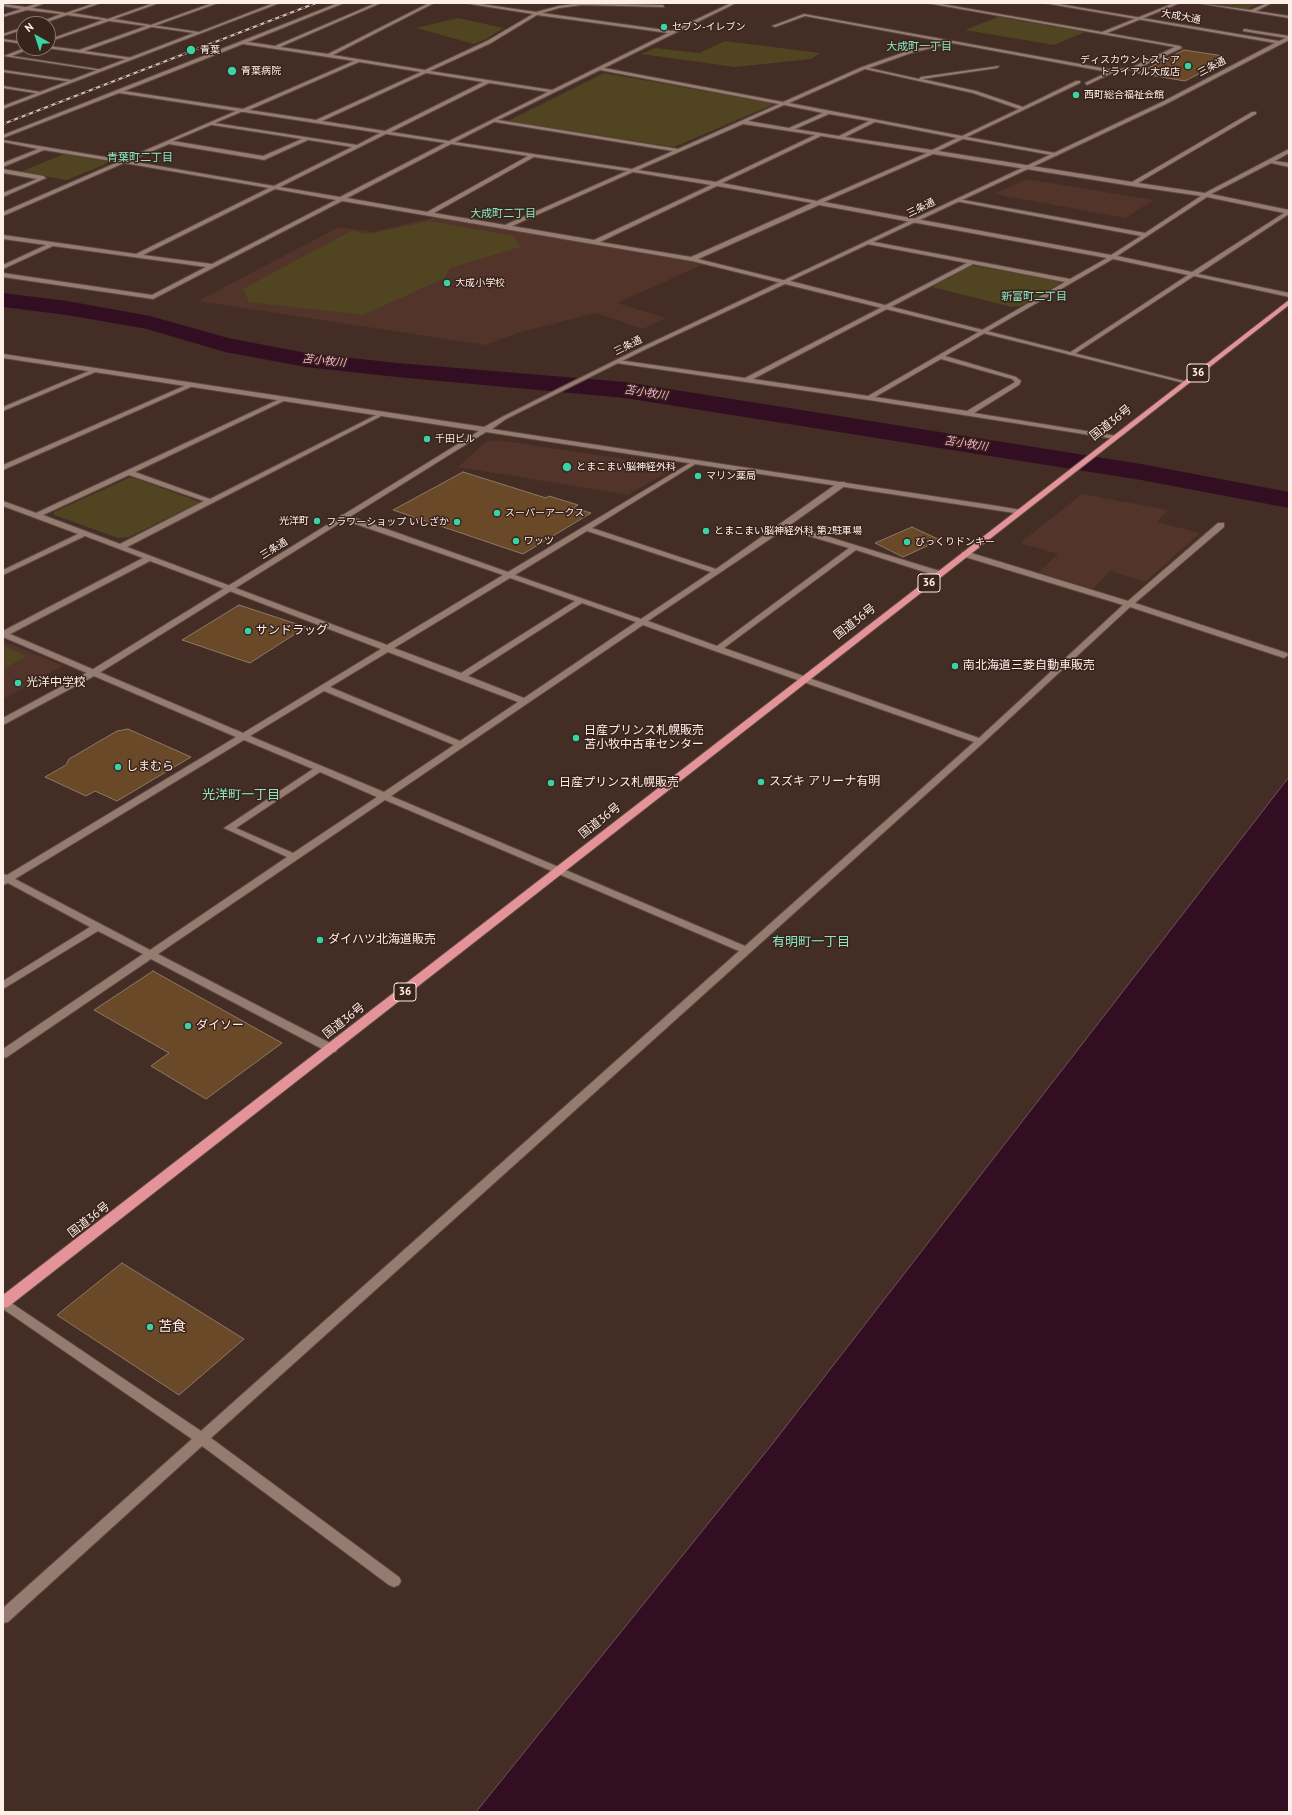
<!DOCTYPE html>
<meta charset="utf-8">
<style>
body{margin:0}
#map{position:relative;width:1292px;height:1815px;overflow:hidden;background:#432d25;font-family:"PT Sans",sans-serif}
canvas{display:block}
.frame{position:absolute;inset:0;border:4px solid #feefe9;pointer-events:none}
.north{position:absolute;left:16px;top:16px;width:40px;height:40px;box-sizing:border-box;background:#39231b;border:1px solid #88756d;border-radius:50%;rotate:321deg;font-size:11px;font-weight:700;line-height:16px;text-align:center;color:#feefe9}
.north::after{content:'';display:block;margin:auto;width:14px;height:18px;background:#38d4a6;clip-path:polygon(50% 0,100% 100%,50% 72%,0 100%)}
</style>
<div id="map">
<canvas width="1292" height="1815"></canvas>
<div class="frame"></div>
<div class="north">N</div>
</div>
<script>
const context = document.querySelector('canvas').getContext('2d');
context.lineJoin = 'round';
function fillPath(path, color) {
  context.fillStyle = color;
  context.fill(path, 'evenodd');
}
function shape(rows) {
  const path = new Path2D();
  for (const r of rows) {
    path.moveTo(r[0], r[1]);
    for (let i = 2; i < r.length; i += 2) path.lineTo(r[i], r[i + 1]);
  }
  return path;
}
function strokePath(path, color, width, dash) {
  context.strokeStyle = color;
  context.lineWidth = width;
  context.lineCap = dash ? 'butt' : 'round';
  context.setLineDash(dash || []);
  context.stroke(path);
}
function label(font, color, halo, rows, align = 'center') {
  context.font = font + ' "PT Sans","Noto Sans JP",sans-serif';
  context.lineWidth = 3;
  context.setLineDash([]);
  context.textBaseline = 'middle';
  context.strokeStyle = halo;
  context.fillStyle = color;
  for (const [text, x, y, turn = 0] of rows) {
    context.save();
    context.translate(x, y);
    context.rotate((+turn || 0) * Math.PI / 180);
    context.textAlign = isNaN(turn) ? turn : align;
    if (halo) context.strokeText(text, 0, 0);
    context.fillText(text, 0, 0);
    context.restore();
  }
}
fillPath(shape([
 [1026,179,1154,200,1125,218,994,194],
 [436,217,688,261,702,265,617,303,666,318,643,329,596,313,517,333,485,345,198,301,339,227,372,232],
 [497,440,672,466,674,468,628,495,458,467,487,441],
 [1082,494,1168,510,1157,522,1200,533,1145,582,1110,571,1093,589,1039,572,1058,554,1020,543],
 [3,641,63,666,3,699]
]), '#52342a');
fillPath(shape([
 [1208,3,1262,3,1246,9],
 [998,17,1085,32,1054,45,965,30],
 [458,18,503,28,486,39,474,44,416,28],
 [725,41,820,53,811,59,735,67,641,54,655,48,699,53],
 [604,73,771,103,772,105,674,147,508,121],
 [64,154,110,162,67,180,20,172],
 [429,221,514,236,520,247,450,268,445,278,363,315,249,302,243,289,351,231,369,234],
 [971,266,976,266,1057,281,1061,283,1021,306,1012,307,932,287],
 [131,477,200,502,129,537,118,538,54,515,54,512],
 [3,646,27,656,3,669]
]), '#504421');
const water = shape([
 [1289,777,1289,1812,476,1812,773,1443,1289,777]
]);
fillPath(water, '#330e22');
strokePath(water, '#70525e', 1);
fillPath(shape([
 [3,293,67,301,150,316,228,338,306,353,397,363,625,382,1141,464,1289,492,1289,508,1141,480,625,398,397,377,306,367,225,352,147,329,67,315,3,307,3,293]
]), '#330e22');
const building = shape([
 [1184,50,1224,56,1212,62,1218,64,1185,81,1138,73,1184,50],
 [463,472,546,498,549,496,578,505,574,508,591,513,523,554,393,510,463,472],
 [912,527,940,540,903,557,875,543,912,527],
 [239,605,306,627,250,663,182,640,239,605],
 [128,729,191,757,117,801,95,791,86,796,45,777,66,765,69,759,117,731,128,729],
 [153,971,282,1043,206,1099,151,1066,169,1053,94,1010,153,971],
 [122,1263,244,1339,179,1395,57,1315,122,1263]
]);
fillPath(building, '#694928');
strokePath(building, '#8c7966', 1);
const minor = shape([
 [39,3,45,3,32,8,66,13,95,3,101,3,72,13,108,19,153,3,159,3,114,19,151,25,212,3,218,3,85,51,133,58,131,60,47,48,48,46,79,50,146,26,109,21,48,42,48,40,103,20,67,15,41,24,35,24,61,14,27,10,3,17,3,15,21,9,3,6,3,4,26,7,39,3],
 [338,3,344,3,248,42,275,46,376,3,381,3,280,47,328,54,429,3,434,3,333,55,425,70,487,41,533,14,464,3,474,3,536,12,559,6,580,3,663,5,664,7,582,5,559,8,542,13,672,31,731,3,736,3,604,68,783,102,862,67,908,51,946,42,805,16,775,27,772,26,804,14,1113,70,1133,67,1175,47,927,3,936,3,1102,32,1174,3,1180,3,1107,33,1180,46,1182,48,1136,69,1114,72,1087,85,1085,83,1108,72,952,43,911,53,869,68,919,79,921,77,999,66,997,68,922,79,976,91,1023,107,1076,81,1080,81,1080,83,967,137,1055,153,1057,156,963,139,938,151,1132,182,1252,112,1256,112,1256,114,1138,183,1205,193,1289,149,1289,153,1275,161,1289,163,1289,167,1271,163,1211,194,1289,210,1289,214,1198,274,1289,293,1289,297,1194,276,1073,355,1069,355,1069,353,1188,275,1113,259,945,356,1016,377,1021,381,1019,385,974,413,1117,436,1118,437,1115,439,869,400,616,363,615,362,618,360,745,378,967,263,867,244,866,243,869,241,1070,279,1107,258,819,205,698,259,787,281,788,282,785,284,692,261,342,201,153,299,3,277,3,273,152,295,206,267,53,246,3,269,3,265,46,245,3,239,3,235,136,254,269,188,124,163,3,216,3,212,118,162,44,150,3,167,3,163,38,149,3,142,3,140,123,160,236,111,119,93,3,138,3,135,338,3],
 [537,15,668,33,552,90,430,71,491,43,537,15],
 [243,44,354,61,243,109,124,91,243,44],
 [359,62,421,72,316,120,249,110,359,62],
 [865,69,973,93,1019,109,962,136,789,103,865,69],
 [600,70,779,104,678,149,498,120,600,70],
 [426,73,483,82,385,131,322,121,426,73],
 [489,83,548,92,449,141,391,132,489,83],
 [784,105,823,113,789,128,748,121,784,105],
 [241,112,244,112,380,133,357,145,215,123,241,112],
 [829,114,869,121,839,136,795,129,829,114],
 [494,122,495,122,673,151,632,169,455,142,494,122],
 [875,122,957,138,932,150,845,137,875,122],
 [743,124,815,135,716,182,638,170,743,124],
 [211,125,212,125,302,139,263,156,173,141,211,125],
 [386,134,445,143,340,197,280,187,386,134],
 [821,136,927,153,817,201,722,183,821,136],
 [308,140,352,147,274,186,129,161,169,144,264,160,308,140],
 [451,144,528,156,427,212,347,198,451,144],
 [933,154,1132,186,1201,196,1145,233,958,199,955,201,1141,236,1111,255,824,202,933,154],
 [534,157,627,171,505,225,434,213,534,157],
 [633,172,711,185,594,240,512,226,633,172],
 [717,186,812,203,691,257,600,242,717,186],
 [275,189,336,200,212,264,143,255,275,189],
 [1207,197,1284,213,1192,272,1117,256,1207,197],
 [973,264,1065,282,868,396,753,379,973,264],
 [941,359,1012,379,1015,382,967,411,875,397,941,359],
 [1197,3,1251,10,1267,3,1272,3,1256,11,1289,16,1289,18,1197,3],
 [24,27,24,29,3,36,3,34,24,27],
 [3,39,24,42,24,44,3,41,3,39],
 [25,48,31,48,12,56,104,70,102,71,4,56,25,48],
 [3,70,72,80,74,81,72,82,3,72,3,70],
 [3,86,41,92,43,93,41,94,3,88,3,86],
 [3,169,43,176,46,178,3,197,3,193,37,179,3,173,3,169],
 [96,368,98,369,98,371,3,411,3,407,96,368],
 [191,383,193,384,193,386,3,470,3,465,191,383],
 [284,397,286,398,286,400,135,472,210,499,380,413,385,414,127,547,387,645,503,575,341,519,341,515,347,515,508,572,695,460,697,461,697,463,592,528,716,569,839,482,845,482,845,486,790,525,943,572,943,576,937,576,856,550,724,648,979,738,1123,605,962,556,962,552,968,552,1128,601,1218,523,1224,523,1224,527,1135,603,1287,653,1288,655,1284,658,1281,657,1130,607,983,743,211,1438,399,1577,401,1581,399,1585,394,1587,389,1585,202,1446,8,1622,3,1623,3,1608,192,1439,3,1309,3,1298,7,1300,201,1431,739,951,385,800,158,954,336,1046,337,1049,336,1052,328,1052,151,959,7,1057,3,1058,3,1049,143,954,98,931,3,989,3,981,90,927,8,883,3,885,3,874,7,875,236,737,3,637,3,631,143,558,85,536,3,575,3,570,78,534,3,506,3,501,36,513,284,397],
 [129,475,204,501,120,544,43,515,129,475],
 [785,529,849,548,717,646,648,621,785,529],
 [587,531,711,572,641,619,515,575,587,531],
 [150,561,227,590,381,649,243,733,10,634,150,561],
 [510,578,575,601,461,673,394,648,510,578],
 [582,603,636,622,524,698,468,676,582,603],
 [643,625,715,651,974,742,745,946,391,796,643,625],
 [388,652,458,679,518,702,460,741,330,687,388,652],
 [324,691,454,745,384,792,250,736,324,691],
 [244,740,313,769,224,828,287,857,150,950,15,879,244,740],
 [320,772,377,797,293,853,236,828,320,772]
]);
const tertiary = shape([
 [274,3,280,3,3,109,3,106,194,33,152,27,151,25,199,32,274,3],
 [1044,3,1053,3,1279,41,1286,38,1243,31,1244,29,1289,36,1289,40,1166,104,790,281,1188,382,1188,384,785,284,646,349,506,419,492,429,991,505,1021,510,1021,514,486,432,96,675,3,725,3,718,90,671,479,431,3,358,3,354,484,427,502,417,642,347,1162,102,1275,43,1044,3]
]);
const trunk = shape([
 [1289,300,1289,305,8,1307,3,1308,3,1295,1289,300]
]);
strokePath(minor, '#5c4942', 2);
strokePath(tertiary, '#5c4942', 2);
strokePath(trunk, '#5c4942', 2);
fillPath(minor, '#967b71');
fillPath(tertiary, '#967b71');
fillPath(trunk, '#e49498');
const rail = shape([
 [3,124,316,3]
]);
strokePath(rail, '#cebdb6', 2);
strokePath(rail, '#39231b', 1.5, [4]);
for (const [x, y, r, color] of [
 [664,27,4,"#38d4a6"],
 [191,50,5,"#38d4a6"],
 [1188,66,4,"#38d4a6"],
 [232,71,5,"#38d4a6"],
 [1076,95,4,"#38d4a6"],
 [447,283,4,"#38d4a6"],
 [427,439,4,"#38d4a6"],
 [567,467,5,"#38d4a6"],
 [698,476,4,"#38d4a6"],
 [497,513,4,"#38d4a6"],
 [317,521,4,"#38d4a6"],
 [457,522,4,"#38d4a6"],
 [706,531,4,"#38d4a6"],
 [516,541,4,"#38d4a6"],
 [907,542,4,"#38d4a6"],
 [248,631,4,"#38d4a6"],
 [955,666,4,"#38d4a6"],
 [18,683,4,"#38d4a6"],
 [576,738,4,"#38d4a6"],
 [118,767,4,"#38d4a6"],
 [761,782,4,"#38d4a6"],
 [551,783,4,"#38d4a6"],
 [320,940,4,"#38d4a6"],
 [188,1026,4,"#38d4a6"],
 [150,1327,4,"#38d4a6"]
]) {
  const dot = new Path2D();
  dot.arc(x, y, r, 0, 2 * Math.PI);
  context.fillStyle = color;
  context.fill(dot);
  strokePath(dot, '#39231b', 1.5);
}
label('10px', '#feefe9', '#39231b', [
 ["大成大通",1181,17,10],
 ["三条通",1212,67,-28],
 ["三条通",921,208,-26],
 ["三条通",628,346,-27],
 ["三条通",274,549,-32]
]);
label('10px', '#feefe9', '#39231b', [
 ["セブン-イレブン",672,27],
 ["青葉",200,50],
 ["ディスカウントストア",1180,60,"right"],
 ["トライアル大成店",1180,72,"right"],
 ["青葉病院",241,71],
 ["西町総合福祉会館",1084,95],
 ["大成小学校",455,283],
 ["千田ビル",435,439],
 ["とまこまい脳神経外科",576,467],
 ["マリン薬局",706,476],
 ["スーパーアークス",505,513],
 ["光洋町",309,521,"right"],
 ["フラワーショップ いしざか",449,522,"right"],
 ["とまこまい脳神経外科 第2駐車場",714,531],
 ["ワッツ",524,541],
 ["びっくりドンキー",915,542]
], 'left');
label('11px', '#8ae5c3', '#39231b', [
 ["大成町一丁目",919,47],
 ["青葉町二丁目",140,158],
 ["大成町二丁目",503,214],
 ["新富町二丁目",1034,297]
]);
label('italic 11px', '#f9b0d3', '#39231b', [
 ["苫小牧川",324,361,6],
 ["苫小牧川",646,393,9],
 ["苫小牧川",966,444,9]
]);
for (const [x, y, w] of [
 [1198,373,22],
 [929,583,22],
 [405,992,22]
]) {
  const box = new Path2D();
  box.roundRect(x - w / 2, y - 9, w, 18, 3);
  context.fillStyle = '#39231b';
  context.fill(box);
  strokePath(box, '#feefe9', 1);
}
label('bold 11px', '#feefe9', null, [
 ["36",1198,373],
 ["36",929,583],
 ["36",405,992]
]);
label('12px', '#feefe9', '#39231b', [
 ["国道36号",1111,423,-38],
 ["国道36号",855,622,-38],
 ["国道36号",600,821,-38],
 ["国道36号",344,1021,-38],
 ["国道36号",89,1220,-38]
]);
label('12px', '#feefe9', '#39231b', [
 ["サンドラッグ",256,631],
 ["南北海道三菱自動車販売",963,666],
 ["光洋中学校",26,683],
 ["日産プリンス札幌販売",584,731],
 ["苫小牧中古車センター",584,745],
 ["しまむら",126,767],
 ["スズキ アリーナ有明",769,782],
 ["日産プリンス札幌販売",559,783],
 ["ダイハツ北海道販売",328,940],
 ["ダイソー",196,1026]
], 'left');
label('13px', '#8ae5c3', '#39231b', [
 ["光洋町一丁目",241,795],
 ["有明町一丁目",811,942]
]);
label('14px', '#feefe9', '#39231b', [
 ["苫食",158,1327]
], 'left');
</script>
